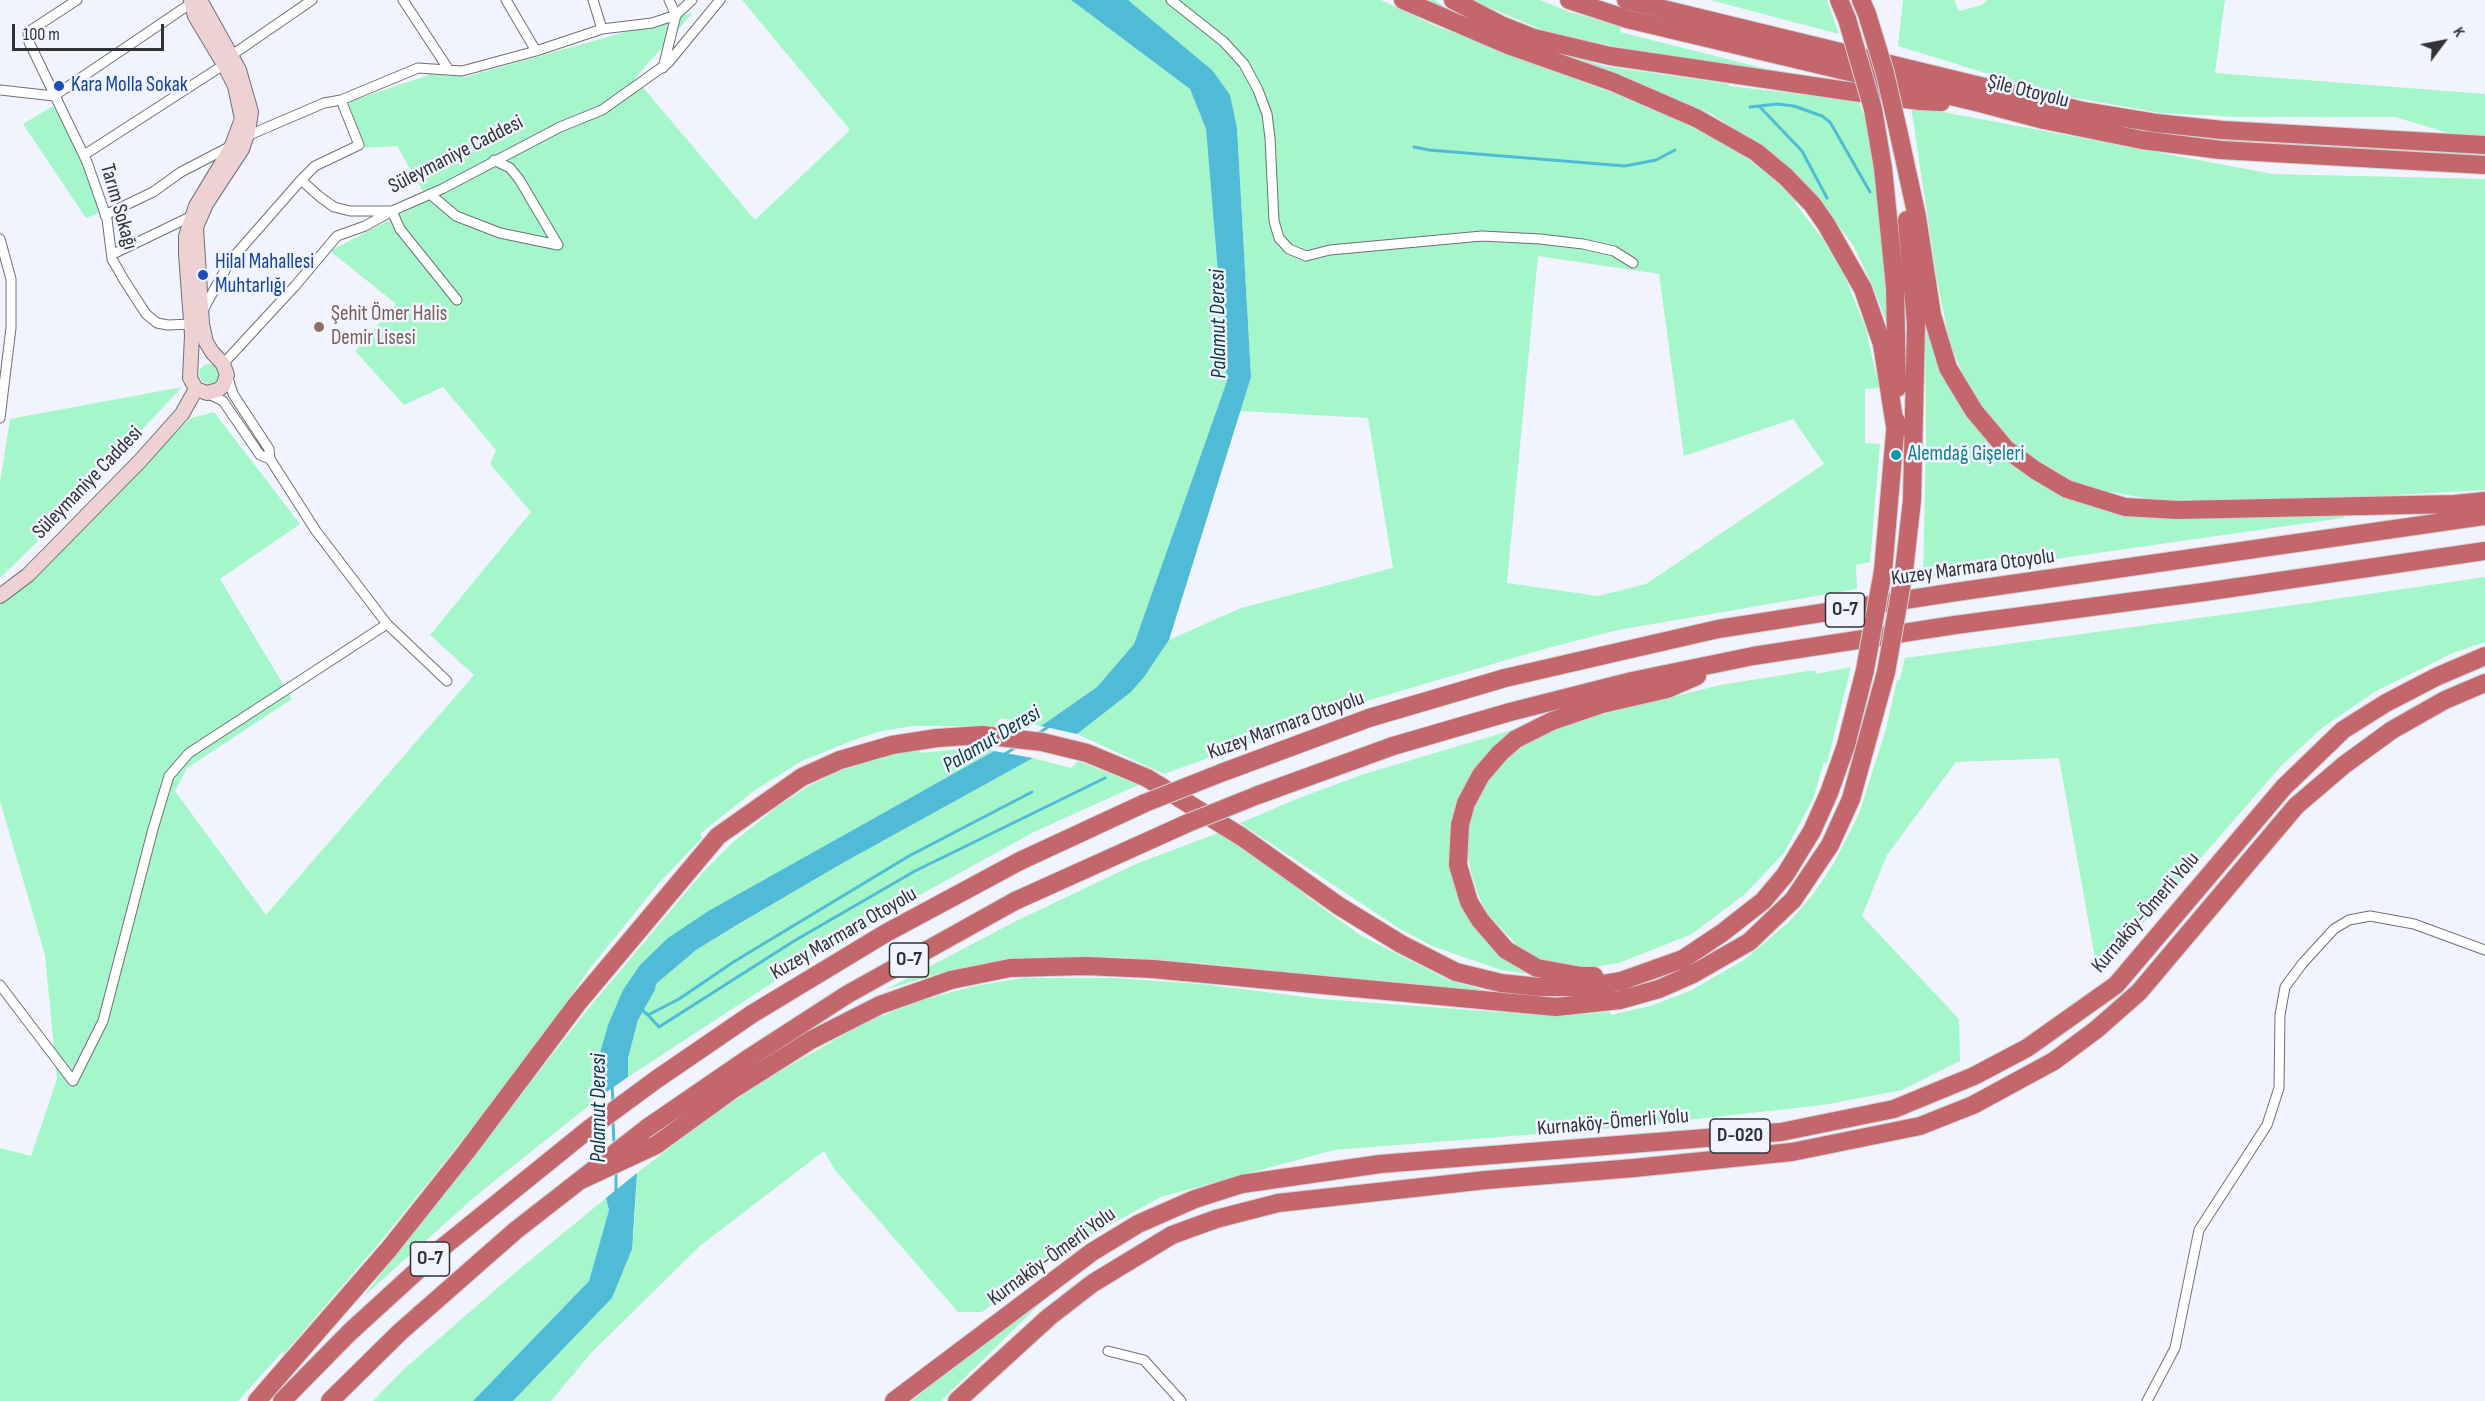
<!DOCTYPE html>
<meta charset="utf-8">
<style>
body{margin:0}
#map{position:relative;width:2485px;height:1401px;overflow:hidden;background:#f1f4fe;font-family:"Sofia Sans Condensed",sans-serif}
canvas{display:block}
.north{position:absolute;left:2413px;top:12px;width:60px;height:60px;-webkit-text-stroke:4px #f1f4fe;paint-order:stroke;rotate:58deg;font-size:16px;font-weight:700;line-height:24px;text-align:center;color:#313236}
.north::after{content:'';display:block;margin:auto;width:21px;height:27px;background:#313236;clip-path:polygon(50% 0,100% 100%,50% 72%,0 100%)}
.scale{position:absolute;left:12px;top:24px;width:152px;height:27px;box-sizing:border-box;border:3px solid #313236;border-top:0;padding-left:8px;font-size:18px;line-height:21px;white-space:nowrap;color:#313236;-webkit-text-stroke:4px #f1f4fe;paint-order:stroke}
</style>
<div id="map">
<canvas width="2485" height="1401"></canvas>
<div class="north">K</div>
<div class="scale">100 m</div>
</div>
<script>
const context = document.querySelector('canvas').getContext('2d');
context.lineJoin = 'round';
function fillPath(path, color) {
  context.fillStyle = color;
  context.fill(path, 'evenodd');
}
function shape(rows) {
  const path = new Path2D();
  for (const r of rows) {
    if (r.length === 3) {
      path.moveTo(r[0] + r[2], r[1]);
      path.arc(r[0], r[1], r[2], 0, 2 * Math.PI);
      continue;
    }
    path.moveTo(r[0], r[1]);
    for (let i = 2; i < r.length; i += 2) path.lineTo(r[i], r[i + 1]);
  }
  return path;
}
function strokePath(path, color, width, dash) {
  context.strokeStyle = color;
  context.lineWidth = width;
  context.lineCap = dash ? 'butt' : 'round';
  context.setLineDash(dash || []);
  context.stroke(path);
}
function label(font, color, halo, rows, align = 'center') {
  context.font = font + ' "Sofia Sans Condensed",sans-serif';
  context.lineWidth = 5;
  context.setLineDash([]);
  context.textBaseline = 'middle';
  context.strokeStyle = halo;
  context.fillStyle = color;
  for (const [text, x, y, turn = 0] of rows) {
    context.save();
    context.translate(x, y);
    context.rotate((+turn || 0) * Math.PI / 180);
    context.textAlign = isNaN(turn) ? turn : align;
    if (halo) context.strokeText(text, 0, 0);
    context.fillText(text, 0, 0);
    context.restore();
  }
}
fillPath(shape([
 [742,0,1071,0,1190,89,1206,129,1227,381,1134,644,1097,687,1041,726,1001,718,994,726,913,726,881,731,851,741,802,761,755,790,701,833,702,838,659,883,591,967,518,1071,380,1242,283,1355,284,1350,238,1401,0,1401,0,1148,31,1156,57,1079,45,955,0,801,0,605,191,418,214,412,300,524,220,579,292,699,187,768,175,791,266,915,474,675,430,635,531,512,490,464,496,450,443,387,404,405,355,351,396,304,330,251,428,200,397,146,365,148,348,102,432,74,465,77,693,13,635,78,755,220,850,130],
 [1128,0,1381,0,1433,25,1657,110,1733,148,1765,172,1797,201,1795,203,1822,238,1845,277,1866,329,1876,375,1879,376,1881,388,1865,389,1865,443,1880,444,1870,562,1856,565,1857,589,1618,630,1544,649,1363,702,1164,774,1077,734,1131,692,1144,677,1169,640,1241,608,1393,568,1368,418,1240,411,1251,377,1237,128,1212,70],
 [1538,256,1659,274,1684,456,1793,419,1824,464,1646,584,1598,596,1507,583],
 [1422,0,1435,0,1460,18,1603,66,1729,84,1729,86,1859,101,1863,114,1866,114,1880,215,1890,332,1872,284,1853,245,1825,208,1782,162,1746,136,1710,113,1658,91,1460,18],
 [1471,0,1540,0,1570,12,1620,26,1620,32,1775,71,1672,58,1550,33],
 [1710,0,1827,0,1839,34],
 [1903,0,1954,0,1959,11,1982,5,1987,0,2225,0,2215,73,2485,94,2485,137,2462,137,2395,117,2239,117,2160,113,2053,94,1898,46],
 [53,106,110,209,86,218,23,124],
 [1911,106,2273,174,2485,179,2485,490,2361,497,2162,501,2088,488,2051,471,2016,445,1985,412,1964,377,1950,343,1937,280],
 [1925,312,1972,419,2111,511,2344,513,2343,518,1923,578,1926,446],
 [209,374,10],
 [182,387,36,543,0,578,0,483,10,419],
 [2485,577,2485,642,2453,653,2376,691,2322,728,2282,765,2151,915,2097,969,2059,758,1956,762,1887,855,1862,916,1959,1019,1960,1061,1902,1090,1823,1105,1614,1128,1334,1150,1161,1197,1071,1246,982,1312,958,1312,835,1170,824,1151,701,1245,592,1352,551,1401,513,1401,612,1298,634,1232,637,1173,711,1116,770,1077,866,1022,920,1001,970,987,1022,978,1114,978,1201,984,1321,999,1552,1016,1610,1012,1611,1015,1650,1006,1690,991,1744,960,1790,921,1814,893,1834,863,1859,814,1886,729,1897,680,1900,679,1905,658,2287,606],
 [1851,667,1827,763,1824,762,1813,799,1784,853,1745,894,1692,934,1619,963,1595,967,1560,965,1536,958,1516,944,1486,912,1477,892,1471,871,1467,851,1469,829,1474,805,1484,785,1498,764,1519,747,1539,735,1568,723,1720,685,1815,670,1817,674],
 [1529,725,1473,778,1458,887,1541,976,1501,970,1432,946,1400,929,1240,823,1299,798,1361,775],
 [981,748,994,751,710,910,598,1060,601,1096,478,1194,363,1297,588,1009,703,872,732,843,777,807,807,787,839,771,880,757,920,749,921,753,958,749,973,752],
 [1033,758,1071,768,1078,761,1138,785,1034,832,918,896,798,966,628,1077,628,1058,638,1020,655,990,656,984,696,950,841,864],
 [1218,833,1309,895,1306,896,1360,935,1448,980,1490,992,1200,963,1118,957,1040,957,990,962,937,974,885,990,1016,921,1136,864],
 [606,1198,609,1210,589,1281,473,1401,373,1401,405,1368,516,1272],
 [1066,1278,941,1401,911,1401]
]), '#a5f6ca');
fillPath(shape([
 [1071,0,1128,0,1212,70,1230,95,1237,128,1251,377,1169,640,1144,677,1131,692,1077,734,1041,726,1097,687,1134,644,1227,381,1206,129,1190,89],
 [994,751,1033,758,841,864,737,925,696,950,656,984,655,990,638,1020,628,1058,628,1077,601,1096,598,1060,608,1025,623,990,640,965,668,938,710,910],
 [637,1173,632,1249,612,1298,513,1401,473,1401,589,1281,609,1210,606,1198]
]), '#4fbbd6');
strokePath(shape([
 [1759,106,1802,151,1827,198],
 [1750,107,1777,104,1794,106,1822,116,1830,122,1870,192],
 [1414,147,1429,150,1625,166,1656,160,1675,150],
 [1036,735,1051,725],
 [1003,755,1018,746],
 [641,1009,648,1015,679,999,735,961,909,856,1032,792],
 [648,1015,659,1027,794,941,915,871,1105,778],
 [612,1085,613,1102],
 [613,1121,614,1144],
 [616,1172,616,1192]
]), '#4fbbd6', 3);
const street = shape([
 [77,0,28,32,29,42,87,162,107,219,112,259,124,280,146,314,157,323,168,325,192,324],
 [403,0,449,70],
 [506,0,536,51],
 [593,0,602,29],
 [669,0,676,15],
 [1171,0,1224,42,1244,64,1258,90,1267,114,1270,138,1274,221,1279,238,1289,249,1306,256,1330,250,1482,236,1540,239,1583,244,1614,251,1633,263],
 [232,55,312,0],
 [663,68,676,15],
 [0,90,54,96],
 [54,96,190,4],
 [247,136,324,103,341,100,418,68,462,71,536,51,602,29,652,23,676,15,692,0],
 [84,155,225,64],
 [494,160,510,168,519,179,558,245],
 [301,180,320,197,334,207,350,211,392,211,400,229,457,300],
 [430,194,456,216,500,233,558,245],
 [105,215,153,192,181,172,231,146],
 [0,239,11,279,11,328,0,418],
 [113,254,192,216],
 [202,312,230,261,301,180,315,166,359,145,341,100],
 [223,364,295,286,337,236,365,226,392,211,442,189,560,127,602,110,668,63,720,0],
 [227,375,233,394,269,449,270,459,316,531,387,624,447,681],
 [207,393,223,401,260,455,270,459],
 [0,985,73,1081,103,1021,153,829,169,776,189,753,387,624],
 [1108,1351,1144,1360,1181,1401],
 [2147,1401,2175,1348,2199,1230,2267,1125,2279,1088,2280,1015,2285,987,2302,964,2334,929,2349,920,2370,916,2414,924,2485,950]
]);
const secondary = shape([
 [191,0,195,16,226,68,235,86,242,119,231,148,196,206,186,236,186,254,192,335,190,378,196,389,207,393,218,390,223,386,227,375,223,364,212,352,206,342,202,324,196,227,206,204,242,149,248,132,251,112,239,70,200,0],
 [0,596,28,575,140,461,182,414,196,389]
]);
const highway = shape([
 [1403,0,1508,45,1613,82,1696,118,1756,152,1786,177,1812,204,1826,224,1863,289,1882,344,1896,432],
 [1453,0,1501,25,1534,38,1610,56,1840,90,1920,101,1941,102],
 [1569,0,1627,19,1980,103,2044,120,2142,140,2221,150,2485,165],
 [1626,0,2083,111,2156,123,2222,130,2485,145],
 [1839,0,1847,19],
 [1861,0,1867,14],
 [1873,109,1883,168,1895,287,1897,388],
 [1898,130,1917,217,1932,315,1948,368,1974,411,2006,449,2035,470,2067,489,2125,507,2178,510,2455,504,2485,501],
 [1883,571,1896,421],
 [1904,571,1912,500,1916,324,1907,220],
 [1221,773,1369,718,1505,678,1718,629,1956,592,2485,516],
 [1258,795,1393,746,1510,712,1632,681,1753,656,1955,625,2204,592,2485,551],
 [1594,976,1581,976,1537,968,1506,950,1480,920,1469,902,1458,865,1460,825,1466,803,1481,775,1500,753,1516,739,1552,721,1602,704,1667,689,1697,676],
 [581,1180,656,1145,732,1090,811,1040,880,1005,951,980,1010,968,1086,966,1153,969,1556,1007,1620,1000,1659,989,1693,974,1749,942,1793,900,1830,845,1851,799,1886,672],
 [257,1401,389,1249,466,1152,577,1004,718,836,802,777,840,760,892,745,937,738,982,735,1042,742,1087,753,1147,778,1242,837,1339,906,1401,944,1456,972,1501,983,1539,987,1585,987,1621,981,1683,959,1722,933,1763,901,1785,875,1812,831,1829,793,1846,745,1865,670],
 [282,1401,350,1332,443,1247,589,1129,657,1079,752,1014,886,933,1020,861,1145,803],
 [330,1401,400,1332,515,1231,647,1128,749,1058,848,994,1015,901,1188,823],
 [894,1401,1092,1252,1138,1224,1195,1199,1242,1184,1380,1164,1781,1132,1894,1109,1974,1076,2027,1048,2116,985,2284,787,2343,730,2386,703,2436,677,2485,656],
 [957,1401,1049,1317,1093,1283,1172,1235,1216,1219,1278,1203,1486,1180,1634,1168,1792,1152,1920,1126,1973,1105,2054,1061,2097,1029,2139,992,2296,806,2344,765,2392,730,2445,700,2485,683]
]);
strokePath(street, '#6d7078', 11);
strokePath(secondary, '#6d7078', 16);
strokePath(highway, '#d2d2d3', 20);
strokePath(street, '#fff', 9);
strokePath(secondary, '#edd1d3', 14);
strokePath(highway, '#c3676c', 18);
const highwayBridge = shape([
 [1867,14,1885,73,1898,130],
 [1847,19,1873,109],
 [1865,670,1883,571],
 [1886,672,1904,571],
 [1145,803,1221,773],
 [1188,823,1258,795]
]);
strokePath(highwayBridge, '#d2d2d3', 20, []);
strokePath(highwayBridge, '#c3676c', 18);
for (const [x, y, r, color] of [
 [59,86,6,"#1a4fb4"],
 [203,275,6,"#1a4fb4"],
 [319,327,6,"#8d6e63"],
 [1896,455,6,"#0f9aa8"]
]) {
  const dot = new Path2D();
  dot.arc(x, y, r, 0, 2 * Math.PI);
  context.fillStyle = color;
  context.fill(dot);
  strokePath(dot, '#f1f4fe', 2);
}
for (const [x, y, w] of [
 [1845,610,39],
 [909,960,39],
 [1740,1136,60],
 [430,1259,39]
]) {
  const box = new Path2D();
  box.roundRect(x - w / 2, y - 17, w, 34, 4.5);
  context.fillStyle = '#f1f4fe';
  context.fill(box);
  strokePath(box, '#313236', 1.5);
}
label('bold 20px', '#313236', null, [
 ["O-7",1845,610],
 ["O-7",909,960],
 ["D-020",1740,1136],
 ["O-7",430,1259]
]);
label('21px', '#164399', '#f1f4fe', [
 ["Kara Molla Sokak",71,86],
 ["Hilal Mahallesi",215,263],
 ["Muhtarlığı",215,287]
], 'left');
label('21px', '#313236', '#f1f4fe', [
 ["Şile Otoyolu",2028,92,14],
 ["Süleymaniye Caddesi",456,155,-27],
 ["Tarım Sokağı",118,207,74],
 ["Süleymaniye Caddesi",88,483,-46],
 ["Kuzey Marmara Otoyolu",1973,568,-8],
 ["Kuzey Marmara Otoyolu",1286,726,-20],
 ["Kurnaköy-Ömerli Yolu",2146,913,-49],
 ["Kuzey Marmara Otoyolu",844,934,-30],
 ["Kurnaköy-Ömerli Yolu",1613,1123,-5],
 ["Kurnaköy-Ömerli Yolu",1052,1257,-36]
]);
label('21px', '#785e54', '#f1f4fe', [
 ["Şehit Ömer Halis",331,315],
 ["Demir Lisesi",331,339]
], 'left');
label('21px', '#0d838f', '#f1f4fe', [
 ["Alemdağ Gişeleri",1908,455]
], 'left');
label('italic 22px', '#053944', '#f1f4fe', [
 ["Palamut Deresi",1219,324,-91],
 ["Palamut Deresi",992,740,-31],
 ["Palamut Deresi",599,1108,-90]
]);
</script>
